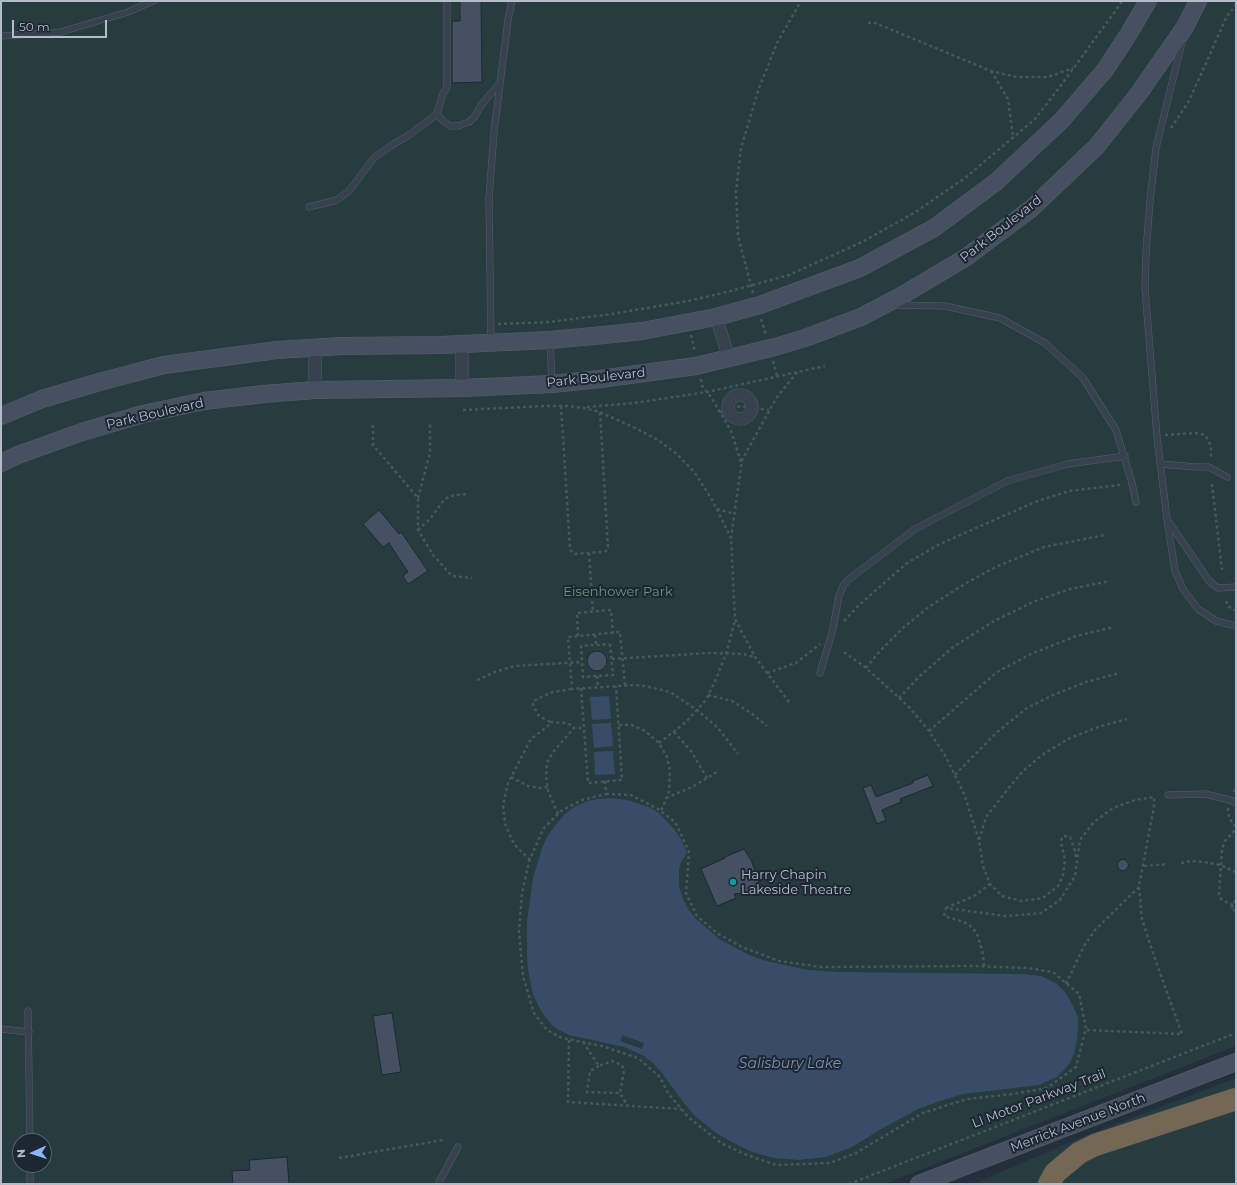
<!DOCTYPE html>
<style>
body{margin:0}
#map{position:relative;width:1237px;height:1185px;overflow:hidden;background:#242f3e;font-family:Montserrat,sans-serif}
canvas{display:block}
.frame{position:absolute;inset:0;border:2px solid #b4bcc9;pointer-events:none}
.north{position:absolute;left:12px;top:1133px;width:40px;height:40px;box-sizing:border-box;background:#1d2633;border:1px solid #59626f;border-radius:50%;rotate:267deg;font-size:11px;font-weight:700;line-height:16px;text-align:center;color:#b4bcc9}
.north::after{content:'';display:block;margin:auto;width:14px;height:18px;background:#8ab4f8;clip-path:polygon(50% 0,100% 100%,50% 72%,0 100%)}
.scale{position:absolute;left:12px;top:20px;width:95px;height:18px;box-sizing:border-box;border:2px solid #b4bcc9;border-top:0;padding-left:5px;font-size:12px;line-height:14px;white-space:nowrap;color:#b4bcc9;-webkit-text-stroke:3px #1d2633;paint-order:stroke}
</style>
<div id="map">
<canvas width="1237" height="1185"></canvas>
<div class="frame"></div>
<div class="north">N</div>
<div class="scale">50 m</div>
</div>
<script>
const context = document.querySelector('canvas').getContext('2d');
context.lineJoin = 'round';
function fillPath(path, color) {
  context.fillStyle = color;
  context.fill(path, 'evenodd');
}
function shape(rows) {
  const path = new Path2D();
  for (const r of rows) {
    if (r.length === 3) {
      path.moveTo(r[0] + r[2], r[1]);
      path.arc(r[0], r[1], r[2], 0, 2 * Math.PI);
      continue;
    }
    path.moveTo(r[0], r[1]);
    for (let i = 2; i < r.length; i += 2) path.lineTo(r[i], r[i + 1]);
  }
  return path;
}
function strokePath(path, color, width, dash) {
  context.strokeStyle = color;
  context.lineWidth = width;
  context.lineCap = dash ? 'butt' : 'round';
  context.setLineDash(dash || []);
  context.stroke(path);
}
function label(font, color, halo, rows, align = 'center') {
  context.font = font + ' Montserrat,sans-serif';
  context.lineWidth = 4;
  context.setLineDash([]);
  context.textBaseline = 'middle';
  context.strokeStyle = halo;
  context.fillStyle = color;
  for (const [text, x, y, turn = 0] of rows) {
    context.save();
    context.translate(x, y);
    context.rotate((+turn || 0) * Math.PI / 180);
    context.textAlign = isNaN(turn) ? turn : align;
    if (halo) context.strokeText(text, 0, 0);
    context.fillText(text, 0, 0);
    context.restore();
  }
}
fillPath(shape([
 [1,1,1236,1,1236,1046,884,1184,1,1184],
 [20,1141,44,1141,44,1165,20,1165],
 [1236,1078,1236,1090,1038,1184,979,1184,978,1182,1077,1139],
 [1236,1105,1236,1184,1057,1184,1086,1155]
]), '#263c3f');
fillPath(shape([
 [609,696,611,719,592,720,590,697],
 [611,723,613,746,594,748,592,724],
 [613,751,615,774,595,775,594,752],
 [612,798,627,800,649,807,659,813,675,830,681,839,687,853,681,862,679,870,679,886,683,899,688,909,695,918,719,939,749,955,766,961,808,970,839,972,1022,974,1041,976,1057,984,1063,990,1069,998,1078,1017,1078,1027,1077,1040,1074,1054,1070,1063,1057,1077,1039,1085,963,1094,937,1102,918,1109,883,1128,850,1148,825,1157,799,1160,774,1158,752,1152,730,1141,715,1132,695,1116,680,1098,662,1073,652,1062,642,1055,624,1047,569,1035,559,1030,552,1025,546,1018,540,1009,533,994,528,970,527,957,527,921,533,878,542,848,548,835,558,822,566,813,576,806,588,801,598,799],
 [622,1035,644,1043,642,1049,620,1041]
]), '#394c67');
const building = shape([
 [460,1,481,1,482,82,452,83,452,21,460,21,460,1],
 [379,510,399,534,401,532,428,571,408,584,403,576,408,572,389,543,383,547,363,524,379,510],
 [597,661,10],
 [928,775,933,786,900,799,901,802,882,810,886,820,877,824,863,788,871,785,876,797,913,783,913,781,928,775],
 [744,849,751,860,757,875,761,891,734,894,736,898,717,906,701,869,725,858,725,857,744,849],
 [1123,865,5.5],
 [392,1013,401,1072,382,1075,373,1016,392,1013],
 [287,1157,289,1184,233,1184,232,1171,250,1170,249,1160,287,1157]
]);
fillPath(building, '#455162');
strokePath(building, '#1f2835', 1);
const lane = shape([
 [447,1,447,87,442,96,437,114,442,120,450,126,458,126,469,122,475,116,482,104,500,83],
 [1,36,61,32,128,12,153,1],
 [1182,42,1156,148,1150,201,1146,252,1145,288,1157,437,1167,519,1175,571,1183,589,1198,609,1216,621,1236,626],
 [309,207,337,200,349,191,374,158,389,147,409,135,437,114],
 [894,305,945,306,1000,318,1045,343,1083,378,1116,430,1132,483,1136,502],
 [491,341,489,199,494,132,508,20,512,1],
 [550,341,552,382],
 [1160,464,1196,467,1209,467,1227,477],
 [1169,522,1209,581,1218,588,1236,587],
 [820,673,832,633,839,596,843,586,849,579,915,529,1007,481,1068,464,1125,456],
 [1168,795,1205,794,1230,800,1236,803],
 [28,1011,30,1141],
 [1,1029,29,1032],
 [30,1165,30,1184],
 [438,1184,458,1147]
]);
const street = shape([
 [716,317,729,358],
 [315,348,315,390],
 [462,388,462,344],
 [740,407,12]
]);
const secondary = shape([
 [1,416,42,399,103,381,164,365,277,350,341,346,441,345,550,340,604,335,642,331,716,317,760,305,860,268,934,228,996,182,1062,120,1105,70,1128,35,1148,1],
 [1,463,18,455,82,432,143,414,204,401,264,394,315,390,462,388,552,384,600,379,696,366,775,347,805,338,861,317,901,296,965,258,1032,208,1097,146,1139,93,1185,27,1198,1],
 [919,1184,1236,1062]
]);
const highway = shape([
 [1049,1184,1055,1173,1079,1153,1095,1145,1236,1099]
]);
strokePath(lane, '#565f6c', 7);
strokePath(street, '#565f6c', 13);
strokePath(secondary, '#565f6c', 18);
strokePath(highway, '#434c59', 23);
strokePath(shape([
 [868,23,873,22,991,71,1017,77,1048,77,1073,68],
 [991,71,1008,99,1013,137],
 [1171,128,1189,101,1227,16,1236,5],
 [753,293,738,236,736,192,741,148,759,88,777,43,801,1],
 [761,319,766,335],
 [498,324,549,322,612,314,688,301,727,292,789,275,862,242,914,213,965,178,1035,119,1059,88,1116,10,1122,1],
 [691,335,695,352],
 [773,361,777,376],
 [701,379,702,386,711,397,731,431,741,462],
 [561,406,570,548,571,551,575,554,602,552,606,551,608,547,600,412],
 [587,407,634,403,707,392,825,366],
 [463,410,545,406,568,406,584,408,600,412,637,429,658,440,677,454,695,473,711,498,731,538],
 [720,412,741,406,769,410],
 [373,425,373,445,418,498,418,530,433,555,452,576,472,578],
 [1165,435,1195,433,1202,434,1207,438,1211,446,1211,458],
 [1212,484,1222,570],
 [418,498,430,453,430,422],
 [717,509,735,514],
 [418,530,430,519,444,500,450,496,467,494],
 [589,553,593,612],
 [1226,601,1228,606,1236,611],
 [844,621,859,605,907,563,940,544,1035,502,1069,491,1120,485],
 [595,635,596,645],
 [578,636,577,613,611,610,613,633],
 [610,644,613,675,583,677,581,646,610,644],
 [844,652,865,667,908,706,929,731,946,757,964,794,979,840],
 [612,659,710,653,743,654,754,657],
 [866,668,879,652,904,627,930,606,968,582,998,566,1044,547,1105,535],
 [767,673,796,663,820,644],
 [597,676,598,687],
 [477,680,495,672,514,666,582,662],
 [625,685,620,632,568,637,572,689,634,685,645,686,670,692,697,710,718,728,738,754],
 [581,688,588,783,622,780,616,686],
 [708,695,732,701,751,713,767,726],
 [899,698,920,676,953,647,994,621,1033,602,1070,589,1110,581],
 [789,702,755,657,735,619,731,538,742,460,777,397,798,371],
 [550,722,539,716,533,705,533,702,537,699,553,692,572,689],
 [619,725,632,725,645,731,659,743,667,757,670,771,669,792,661,811],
 [929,731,997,672,1031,654,1076,636,1114,627],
 [674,732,691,751,707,778],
 [659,743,686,722,706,700,716,679,727,651,735,620],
 [955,775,996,733,1027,708,1053,695,1086,682,1120,673],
 [511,777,528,786,540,788,548,787],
 [605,781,606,794],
 [1234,792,1236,786],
 [606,794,631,795,658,809,675,822,681,834,689,852,686,893,697,916,717,933,742,947,779,961,821,967,973,966,1027,968,1053,972,1079,994,1086,1028,1076,1067,1047,1088,1013,1094,967,1099,923,1113,856,1153,830,1163,776,1165,747,1155,721,1143,688,1117,668,1093,660,1077,638,1058,602,1046,562,1038,547,1030,534,1013,523,976,519,932,522,893,529,862,543,829,561,811,582,800,606,794],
 [666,798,692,787,717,772],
 [1228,808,1229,818,1234,825,1236,826],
 [558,814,548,791,546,777,547,763,553,752,574,728],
 [1076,857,1075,851,1070,837,1066,836,1062,837,1061,843,1065,860,1063,875,1058,886,1043,898,1022,901,1002,896,990,884,983,866,979,840,986,817,1008,789,1022,772,1042,755,1068,739,1098,727,1127,719],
 [530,860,514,844,505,824,503,805,508,783,531,739,548,726,550,722,565,723,572,725,574,728,584,728],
 [1181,863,1191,861,1204,862,1220,865,1236,872],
 [1144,866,1167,864],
 [1236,901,1235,901,1231,909,1236,911],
 [1233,905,1222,900,1219,896,1222,849,1225,841,1233,832,1236,830],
 [946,908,974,896,990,884],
 [984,966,983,954,978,936,973,928,964,922,944,916,946,908,1005,916,1041,913,1060,900,1075,876,1080,840,1094,822,1113,808,1135,800,1154,797,1154,807,1139,886,1142,919,1154,956,1182,1034,1085,1030],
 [1066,984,1084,946,1095,930,1139,887],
 [569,1040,568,1102,681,1109],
 [583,1042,599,1066,612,1061,622,1065,624,1071,620,1093,627,1105],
 [599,1066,590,1071,587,1092,620,1093],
 [339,1158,443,1140],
 [849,1184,1236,1033]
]), '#44595c', 2.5, [3, 3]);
strokePath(lane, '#38414e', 6);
strokePath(street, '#38414e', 12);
strokePath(secondary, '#465061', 17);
strokePath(highway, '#746855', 22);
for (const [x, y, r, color] of [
 [733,882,4,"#0f9aa8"]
]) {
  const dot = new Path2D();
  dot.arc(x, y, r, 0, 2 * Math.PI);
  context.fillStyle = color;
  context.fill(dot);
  strokePath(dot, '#1d2633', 1.5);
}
label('13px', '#b4bcc9', '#1d2633', [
 ["Park Boulevard",1001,229,-38],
 ["Park Boulevard",596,378,-6],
 ["Park Boulevard",155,414,-13],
 ["LI Motor Parkway Trail",1039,1099,-21],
 ["Merrick Avenue North",1078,1123,-21]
]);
label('13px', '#6b9a76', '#1d2633', [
 ["Eisenhower Park",618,592]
]);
label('13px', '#b4bcc9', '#1d2633', [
 ["Harry Chapin",741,875],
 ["Lakeside Theatre",741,890]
], 'left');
label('italic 14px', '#7c92b1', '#1d2633', [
 ["Salisbury Lake",790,1064]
]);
</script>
